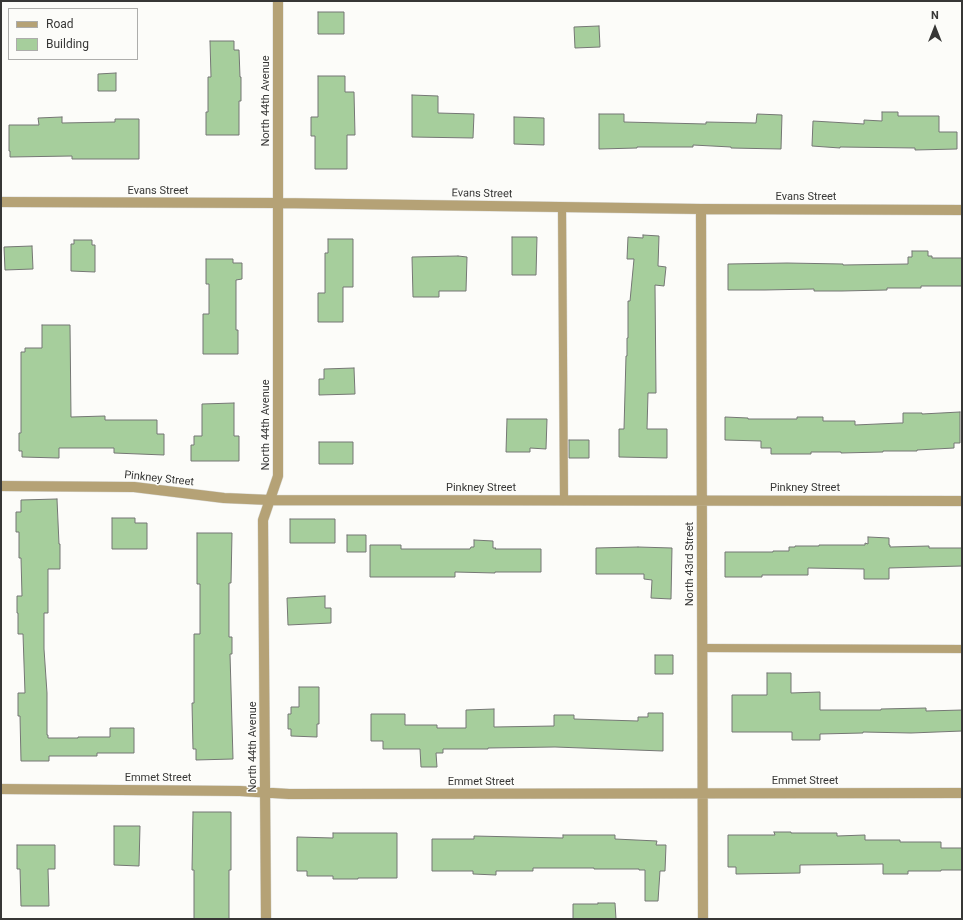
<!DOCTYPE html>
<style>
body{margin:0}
#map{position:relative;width:963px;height:920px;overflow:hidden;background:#fcfcf9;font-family:Roboto,sans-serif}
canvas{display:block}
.frame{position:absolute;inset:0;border:2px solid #373736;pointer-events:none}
.legend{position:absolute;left:8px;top:8px;width:130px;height:52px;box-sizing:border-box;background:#fcfcf9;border:1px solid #adadab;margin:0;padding:5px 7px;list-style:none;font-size:12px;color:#373736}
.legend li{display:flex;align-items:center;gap:8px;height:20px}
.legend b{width:20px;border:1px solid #adadab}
.north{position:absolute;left:915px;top:8px;width:40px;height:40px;-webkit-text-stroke:3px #fcfcf9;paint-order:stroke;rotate:0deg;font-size:11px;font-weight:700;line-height:16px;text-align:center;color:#373736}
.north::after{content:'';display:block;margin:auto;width:14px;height:18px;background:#373736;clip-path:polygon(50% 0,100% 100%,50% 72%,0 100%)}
</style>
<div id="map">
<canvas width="963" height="920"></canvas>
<div class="frame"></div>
<ul class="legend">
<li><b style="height:5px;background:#b5a276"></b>Road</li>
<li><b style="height:11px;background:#a6ce9c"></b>Building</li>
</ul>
<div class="north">N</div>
</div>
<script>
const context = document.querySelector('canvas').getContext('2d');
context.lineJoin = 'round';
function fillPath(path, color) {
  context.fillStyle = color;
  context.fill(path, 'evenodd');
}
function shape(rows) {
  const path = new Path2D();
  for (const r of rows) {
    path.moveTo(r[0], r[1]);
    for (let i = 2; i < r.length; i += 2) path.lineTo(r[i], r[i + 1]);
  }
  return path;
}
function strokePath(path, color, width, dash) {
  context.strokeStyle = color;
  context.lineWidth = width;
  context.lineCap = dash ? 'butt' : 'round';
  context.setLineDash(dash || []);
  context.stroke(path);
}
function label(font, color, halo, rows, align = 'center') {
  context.font = font + ' Roboto,sans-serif';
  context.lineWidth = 3;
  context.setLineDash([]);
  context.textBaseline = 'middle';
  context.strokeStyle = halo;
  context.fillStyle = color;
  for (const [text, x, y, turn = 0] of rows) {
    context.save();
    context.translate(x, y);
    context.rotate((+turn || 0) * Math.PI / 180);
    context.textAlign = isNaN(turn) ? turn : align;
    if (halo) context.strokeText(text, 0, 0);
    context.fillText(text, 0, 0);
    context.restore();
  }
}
const building = shape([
 [318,12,344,12,344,34,318,34,318,12],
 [599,26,600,47,575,48,574,27,599,26],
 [210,41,234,41,234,50,239,50,240,77,241,77,241,101,239,101,239,135,206,135,206,112,208,112,208,77,211,77,210,41],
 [116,73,116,91,98,91,98,74,116,73],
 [318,76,345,76,345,92,354,92,355,135,347,135,347,169,315,169,315,136,311,136,311,117,318,117,318,76],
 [412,95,438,96,438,113,474,114,473,138,412,137,412,95],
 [882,112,898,112,898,116,939,116,939,132,957,132,957,149,915,150,915,148,840,147,840,148,812,146,813,121,864,124,864,120,882,121,882,112],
 [599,114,624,114,624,122,706,124,706,122,756,123,757,114,782,115,781,149,731,148,731,147,693,145,693,147,637,147,637,148,599,149,599,114],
 [62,117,62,123,115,122,115,119,139,119,139,159,72,159,72,156,10,157,10,151,9,151,9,125,39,125,38,118,62,117],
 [514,117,544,118,544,145,514,144,514,117],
 [643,235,659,236,658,266,666,267,664,286,655,285,656,393,648,393,647,429,667,429,667,458,619,457,619,429,624,429,626,356,627,356,627,338,628,338,628,301,630,301,634,259,627,259,628,237,643,238,643,235],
 [512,237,537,237,536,275,512,275,512,237],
 [328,239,353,239,353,287,343,287,343,322,318,322,318,293,325,293,325,253,328,253,328,239],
 [74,240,92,240,92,245,95,245,95,272,71,271,71,244,74,244,74,240],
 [32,246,33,269,5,270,4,247,32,246],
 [912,251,928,251,928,256,932,256,932,258,962,258,962,286,921,286,921,288,887,288,887,290,842,291,814,291,814,289,765,290,728,290,728,264,787,263,843,264,843,265,908,264,908,257,912,257,912,251],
 [458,256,467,257,466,291,439,291,439,297,413,297,412,257,458,256],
 [206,259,233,259,233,263,242,263,242,279,236,280,236,330,238,330,238,354,203,354,203,314,209,314,209,284,206,284,206,259],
 [42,325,70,325,71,417,105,416,105,420,157,420,157,434,164,434,164,455,114,453,114,448,59,448,59,458,22,457,22,451,19,451,19,433,21,433,21,352,25,352,25,348,42,348,42,325],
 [354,368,355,394,319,395,319,379,324,379,324,369,354,368],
 [234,403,234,436,239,436,239,461,191,461,191,445,194,445,194,436,202,436,202,404,234,403],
 [960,412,960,443,954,443,954,448,917,450,917,451,883,451,883,452,841,453,841,452,811,452,811,454,771,454,771,448,761,448,761,441,725,440,725,417,748,418,748,419,797,419,797,417,823,417,823,421,855,421,855,425,900,423,903,423,903,413,922,413,922,414,960,412],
 [507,419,547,419,546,449,530,448,530,452,506,452,507,419],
 [569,440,589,440,589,458,569,458,569,440],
 [319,442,353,442,353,464,319,464,319,442],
 [57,499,59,544,60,544,60,569,48,569,48,613,44,613,44,649,47,693,47,735,48,735,48,738,78,738,78,737,110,737,110,728,134,728,134,753,97,753,97,756,49,756,49,761,21,761,20,716,18,716,18,693,25,693,23,634,18,634,18,613,17,613,17,596,22,596,21,558,19,558,19,532,16,532,16,512,21,512,21,500,57,499],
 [112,518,135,518,135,523,147,523,147,549,112,549,112,518],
 [290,519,335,519,335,543,290,543,290,519],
 [197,533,232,533,231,583,229,583,229,637,232,637,232,654,230,654,233,759,196,760,196,749,193,749,192,703,194,703,194,634,200,634,200,584,197,584,197,533],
 [347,535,366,535,366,552,347,552,347,535],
 [868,537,889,538,889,545,890,545,890,547,929,546,929,548,962,548,962,566,889,568,889,579,864,579,864,569,808,568,808,575,762,575,762,577,725,577,725,552,773,552,773,551,789,551,789,547,795,547,795,546,819,546,819,545,865,545,865,543,868,544,868,537],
 [474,540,493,541,493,548,496,548,495,549,541,549,541,572,495,572,495,573,455,572,455,577,370,577,370,545,401,545,401,549,470,549,471,547,474,547,474,540],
 [638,547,672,548,671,599,651,598,652,580,644,579,644,574,596,574,596,548,638,547],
 [325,596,325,608,331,608,331,623,288,625,287,598,325,596],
 [655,655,673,655,673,674,655,674,655,655],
 [767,673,791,673,791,693,820,692,820,710,881,710,881,709,926,708,926,711,962,710,962,731,911,733,863,732,863,733,820,734,820,740,792,740,792,732,732,732,732,695,767,695,767,673],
 [299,687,319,687,319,724,317,724,317,737,291,736,291,729,288,729,288,714,291,714,291,707,299,707,299,687],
 [494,709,494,727,554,726,554,715,574,715,574,719,638,721,638,717,648,717,648,713,663,713,663,751,555,747,488,748,488,749,443,749,443,753,436,753,437,767,421,767,420,749,383,749,383,741,371,741,371,714,405,714,405,725,437,725,437,728,466,728,466,710,494,709],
 [193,812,231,812,231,870,229,870,229,919,194,919,194,870,192,870,193,812],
 [114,826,140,826,139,866,114,865,114,826],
 [774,832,791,832,791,833,837,833,837,836,865,835,865,840,900,840,900,842,941,842,941,848,962,848,962,870,941,870,941,871,908,871,908,874,883,874,883,864,800,865,800,873,736,874,736,867,728,867,728,835,775,835,774,832],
 [333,833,397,833,397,878,358,878,358,879,333,879,333,876,307,876,307,871,297,871,297,837,333,838,333,833],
 [563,835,615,835,615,839,657,841,656,845,666,845,665,871,660,871,658,901,645,901,645,870,639,870,639,869,594,869,594,868,533,868,533,871,496,871,496,875,473,874,473,871,432,871,432,839,474,839,474,836,563,838,563,835],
 [17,845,55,845,55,869,48,869,49,906,21,906,20,869,17,869,17,845],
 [598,903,615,903,616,919,573,919,573,904,598,904,598,903]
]);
fillPath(building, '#a6ce9c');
strokePath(building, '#757774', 1);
const service = shape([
 [562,207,564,500],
 [702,648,962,649]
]);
const minor = shape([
 [1,202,277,203,701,209,962,210],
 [701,209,703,919],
 [1,486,134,487,224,498,270,500,962,501],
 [1,789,240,791,289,794,962,793],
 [266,919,263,520,278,476,278,1]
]);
strokePath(service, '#d9d9d6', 9);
strokePath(minor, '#d9d9d6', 11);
strokePath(service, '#b5a276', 8);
strokePath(minor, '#b5a276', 10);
label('11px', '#373736', '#fcfcf9', [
 ["North 44th Avenue",266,101,-90],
 ["Evans Street",158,191],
 ["Evans Street",482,194,1],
 ["Evans Street",806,197],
 ["North 44th Avenue",266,425,-90],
 ["Pinkney Street",159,479,6],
 ["Pinkney Street",481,488],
 ["Pinkney Street",805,488],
 ["North 43rd Street",690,564,-90],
 ["North 44th Avenue",253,747,-90],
 ["Emmet Street",158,778],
 ["Emmet Street",805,781],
 ["Emmet Street",481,782]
]);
</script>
